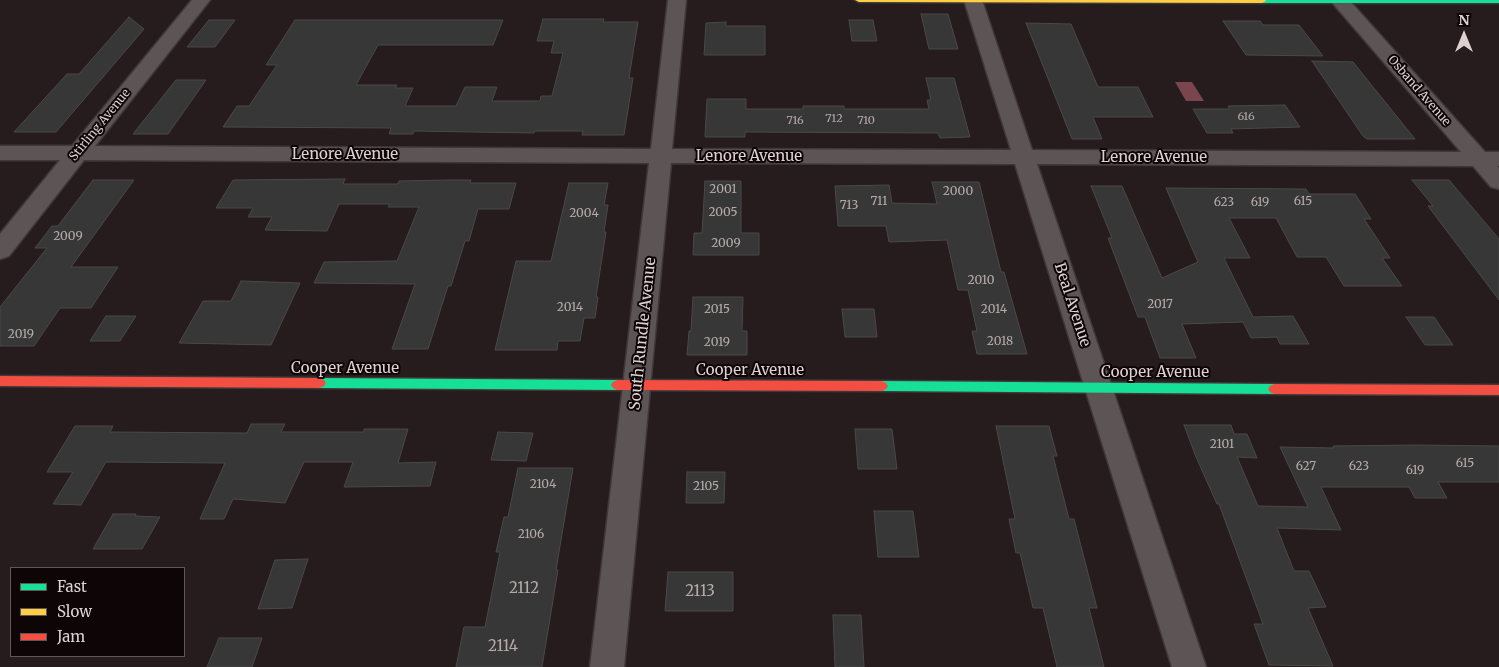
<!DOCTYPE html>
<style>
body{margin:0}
#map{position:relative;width:1499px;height:667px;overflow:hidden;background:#261b1d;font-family:Merriweather,serif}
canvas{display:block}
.legend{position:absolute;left:10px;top:567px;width:175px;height:90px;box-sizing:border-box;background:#0d0506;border:1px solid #615658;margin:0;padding:6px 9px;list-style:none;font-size:15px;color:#dfd0d2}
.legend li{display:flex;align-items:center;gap:10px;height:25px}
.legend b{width:25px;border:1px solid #615658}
.north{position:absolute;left:1439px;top:10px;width:50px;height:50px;-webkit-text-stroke:4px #0d0506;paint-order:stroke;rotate:0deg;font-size:14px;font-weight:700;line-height:20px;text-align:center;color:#dfd0d2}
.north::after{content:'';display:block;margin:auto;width:18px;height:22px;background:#dfd0d2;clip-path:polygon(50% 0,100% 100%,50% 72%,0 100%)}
</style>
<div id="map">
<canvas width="1499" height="667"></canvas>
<ul class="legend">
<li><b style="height:6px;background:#16e098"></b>Fast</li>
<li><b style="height:6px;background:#ffcf43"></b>Slow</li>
<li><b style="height:6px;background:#f24e42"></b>Jam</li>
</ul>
<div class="north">N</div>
</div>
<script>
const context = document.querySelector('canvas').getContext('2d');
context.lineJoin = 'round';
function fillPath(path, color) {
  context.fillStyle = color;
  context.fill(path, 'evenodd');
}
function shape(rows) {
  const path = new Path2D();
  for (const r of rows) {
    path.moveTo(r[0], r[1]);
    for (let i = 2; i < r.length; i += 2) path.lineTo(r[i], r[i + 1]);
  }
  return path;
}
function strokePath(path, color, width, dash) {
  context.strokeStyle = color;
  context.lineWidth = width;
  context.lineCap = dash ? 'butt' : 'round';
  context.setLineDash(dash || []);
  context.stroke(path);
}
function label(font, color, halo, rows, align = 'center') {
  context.font = font + ' Merriweather,serif';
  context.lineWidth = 4;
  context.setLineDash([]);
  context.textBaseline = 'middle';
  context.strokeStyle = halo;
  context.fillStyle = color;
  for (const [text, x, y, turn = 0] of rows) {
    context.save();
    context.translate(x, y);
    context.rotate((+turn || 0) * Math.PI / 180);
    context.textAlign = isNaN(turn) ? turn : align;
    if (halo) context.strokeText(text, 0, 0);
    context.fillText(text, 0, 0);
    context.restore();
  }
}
fillPath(shape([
 [1175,82,1192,82,1204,101,1186,101]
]), '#7a454e');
const building = shape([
 [921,14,948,14,958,49,929,49,921,14],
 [129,17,144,29,56,132,14,132,67,74,79,74,129,17],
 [543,19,604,19,603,22,638,22,629,78,633,78,624,135,582,135,583,131,535,131,534,133,414,131,413,134,389,134,391,128,223,127,237,106,249,106,277,65,266,65,295,20,503,20,493,45,378,45,356,85,397,85,395,88,413,88,405,106,456,106,465,87,497,87,492,101,540,101,541,96,552,96,563,53,551,53,554,41,537,41,543,19],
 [209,20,235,20,215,47,187,47,209,20],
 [849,20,873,20,877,41,852,41,849,20],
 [1223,21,1260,21,1263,25,1299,25,1323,56,1246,55,1223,21],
 [726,22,726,26,765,26,765,55,704,55,706,23,726,22],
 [1026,23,1071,24,1098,87,1138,87,1153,117,1093,117,1102,139,1072,139,1026,23],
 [1312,61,1353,62,1415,139,1367,139,1363,136,1312,61],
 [926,78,954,78,970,137,940,138,938,133,745,132,745,137,705,137,707,99,746,99,746,109,803,109,803,106,844,106,844,109,929,109,927,100,931,100,926,78],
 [176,80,206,80,168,134,133,134,176,80],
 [1285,105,1300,127,1231,129,1233,133,1207,133,1193,109,1230,109,1228,106,1285,105],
 [345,179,343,184,398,184,399,181,448,180,471,180,470,183,516,183,509,209,478,209,469,241,465,241,451,286,448,286,428,349,392,349,415,284,314,283,324,262,397,261,419,207,388,207,390,204,339,204,327,231,265,230,272,217,248,217,253,208,216,208,233,180,345,179],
 [93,180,134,180,71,267,118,267,91,308,60,308,34,346,0,346,0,307,47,248,35,248,52,226,58,226,93,180],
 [1412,180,1449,180,1499,239,1499,300,1428,206,1433,206,1412,180],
 [705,181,741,181,741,233,759,233,759,255,693,255,694,233,702,233,705,181],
 [932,182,979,182,1001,272,1004,272,1027,354,977,354,972,331,977,331,968,290,958,290,947,240,889,242,886,226,838,226,835,186,889,185,892,203,937,204,932,182],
 [569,183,608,183,604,205,608,205,604,232,606,232,596,297,598,297,595,318,584,318,580,341,558,341,557,350,495,350,516,261,551,261,569,183],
 [1091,186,1122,186,1162,278,1198,262,1166,188,1306,189,1309,194,1355,194,1371,219,1364,219,1390,258,1382,258,1402,286,1344,286,1326,257,1297,257,1276,218,1229,218,1250,258,1224,258,1253,317,1293,316,1309,344,1280,344,1277,337,1251,338,1243,322,1182,324,1196,358,1160,358,1145,317,1138,317,1108,238,1112,238,1091,186],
 [241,281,300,283,271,345,179,343,203,301,231,301,241,281],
 [693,297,743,297,742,331,747,331,747,355,687,355,689,331,691,331,693,297],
 [842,309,874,309,877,337,845,337,842,309],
 [106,316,136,316,120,341,90,341,106,316],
 [1406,317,1434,317,1453,345,1425,345,1406,317],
 [251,424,285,424,281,432,364,432,364,429,408,429,398,463,436,462,430,486,344,487,353,462,304,462,285,503,233,499,224,519,200,519,225,463,106,462,81,505,53,504,73,472,47,472,75,426,113,426,110,432,247,433,251,424],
 [1184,425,1231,425,1234,434,1247,434,1257,458,1237,457,1258,506,1308,507,1280,447,1334,448,1333,446,1415,445,1499,446,1499,482,1438,482,1447,498,1415,498,1409,487,1321,487,1341,530,1277,528,1294,571,1309,571,1326,607,1308,608,1333,666,1269,665,1254,624,1263,624,1219,504,1217,504,1196,457,1184,425],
 [996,426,1049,426,1057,456,1053,456,1069,519,1074,519,1097,608,1089,608,1104,667,1057,667,1043,608,1033,608,1020,553,1016,553,1009,519,1015,519,996,426],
 [855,429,892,429,897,469,858,469,855,429],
 [498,432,533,433,526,461,491,460,498,432],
 [518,468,573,468,556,570,558,570,542,667,456,667,464,627,485,627,500,552,496,552,504,517,508,517,518,468],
 [687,472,725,472,724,503,686,503,687,472],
 [874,511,913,511,919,557,878,557,874,511],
 [113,514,136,514,135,516,160,517,142,549,93,549,113,514],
 [308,559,292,608,258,609,275,560,308,559],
 [668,572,733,572,733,611,665,611,668,572],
 [833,615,861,615,864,667,835,667,833,615],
 [219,638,262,638,252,667,207,667,219,638]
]);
fillPath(building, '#373737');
strokePath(building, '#4a494a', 1);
const street = shape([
 [192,0,210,0,95,146,651,149,668,0,686,0,672,149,1011,150,964,0,982,0,1032,150,1461,152,1330,0,1349,0,1485,152,1499,152,1499,166,1497,166,1499,168,1499,189,1491,187,1473,166,1037,164,1206,667,1172,667,1015,164,671,163,624,667,590,667,649,163,84,160,9,256,0,259,0,234,60,160,0,160,0,146,72,146,192,0]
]);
const fast = shape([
 [1259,0,1499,0,1499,3,1259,3,1259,0],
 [320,378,617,380,621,382,623,385,621,388,617,390,320,388,316,386,314,383,316,380,320,378],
 [882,381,1274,384,1278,386,1280,389,1278,392,1274,394,882,391,878,389,876,386,878,383,882,381]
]);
const slow = shape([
 [855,0,1265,0,1266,1,1262,3,859,2,855,0]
]);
const jam = shape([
 [0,376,320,378,324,380,326,383,324,386,320,388,0,386,0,376],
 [617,380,882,381,886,383,888,386,886,389,882,391,617,390,613,388,611,385,613,382,617,380],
 [1274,384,1499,385,1499,395,1274,394,1270,392,1268,389,1270,386,1274,384]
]);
strokePath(street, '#403738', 3);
strokePath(fast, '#403738', 3);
strokePath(slow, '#403738', 3);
strokePath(jam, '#403738', 3);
fillPath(street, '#5d5455');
fillPath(fast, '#16e098');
fillPath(slow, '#ffcf43');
fillPath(jam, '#f24e42');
label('11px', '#b5aaab', null, [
 ["616",1246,117],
 ["712",834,119],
 ["716",795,121],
 ["710",866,121]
]);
label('12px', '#dfd0d2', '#0d0506', [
 ["Osband Avenue",1419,91,49],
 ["Stirling Avenue",100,125,-51]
]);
label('12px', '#b5aaab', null, [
 ["2001",723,190],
 ["2000",958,192],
 ["711",879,202],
 ["615",1303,202],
 ["623",1224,203],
 ["619",1260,203],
 ["713",849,206],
 ["2005",723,213],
 ["2004",584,214],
 ["2009",68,237],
 ["2009",726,244],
 ["2010",981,281],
 ["2017",1160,305],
 ["2014",570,308],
 ["2015",717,310],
 ["2014",994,310],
 ["2019",21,335],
 ["2018",1000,342],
 ["2019",717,343],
 ["2101",1222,445],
 ["615",1465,464],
 ["627",1306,467],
 ["623",1359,467],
 ["619",1415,471],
 ["2104",543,485],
 ["2105",706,487],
 ["2106",531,535]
]);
label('15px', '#dfd0d2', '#0d0506', [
 ["Lenore Avenue",345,155],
 ["Lenore Avenue",749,157],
 ["Lenore Avenue",1154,158],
 ["Beal Avenue",1072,305,72],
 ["South Rundle Avenue",643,334,-84],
 ["Cooper Avenue",345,369],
 ["Cooper Avenue",750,371],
 ["Cooper Avenue",1155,373]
]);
label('15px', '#b5aaab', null, [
 ["2112",524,589],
 ["2113",700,592],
 ["2114",503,647]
]);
</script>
